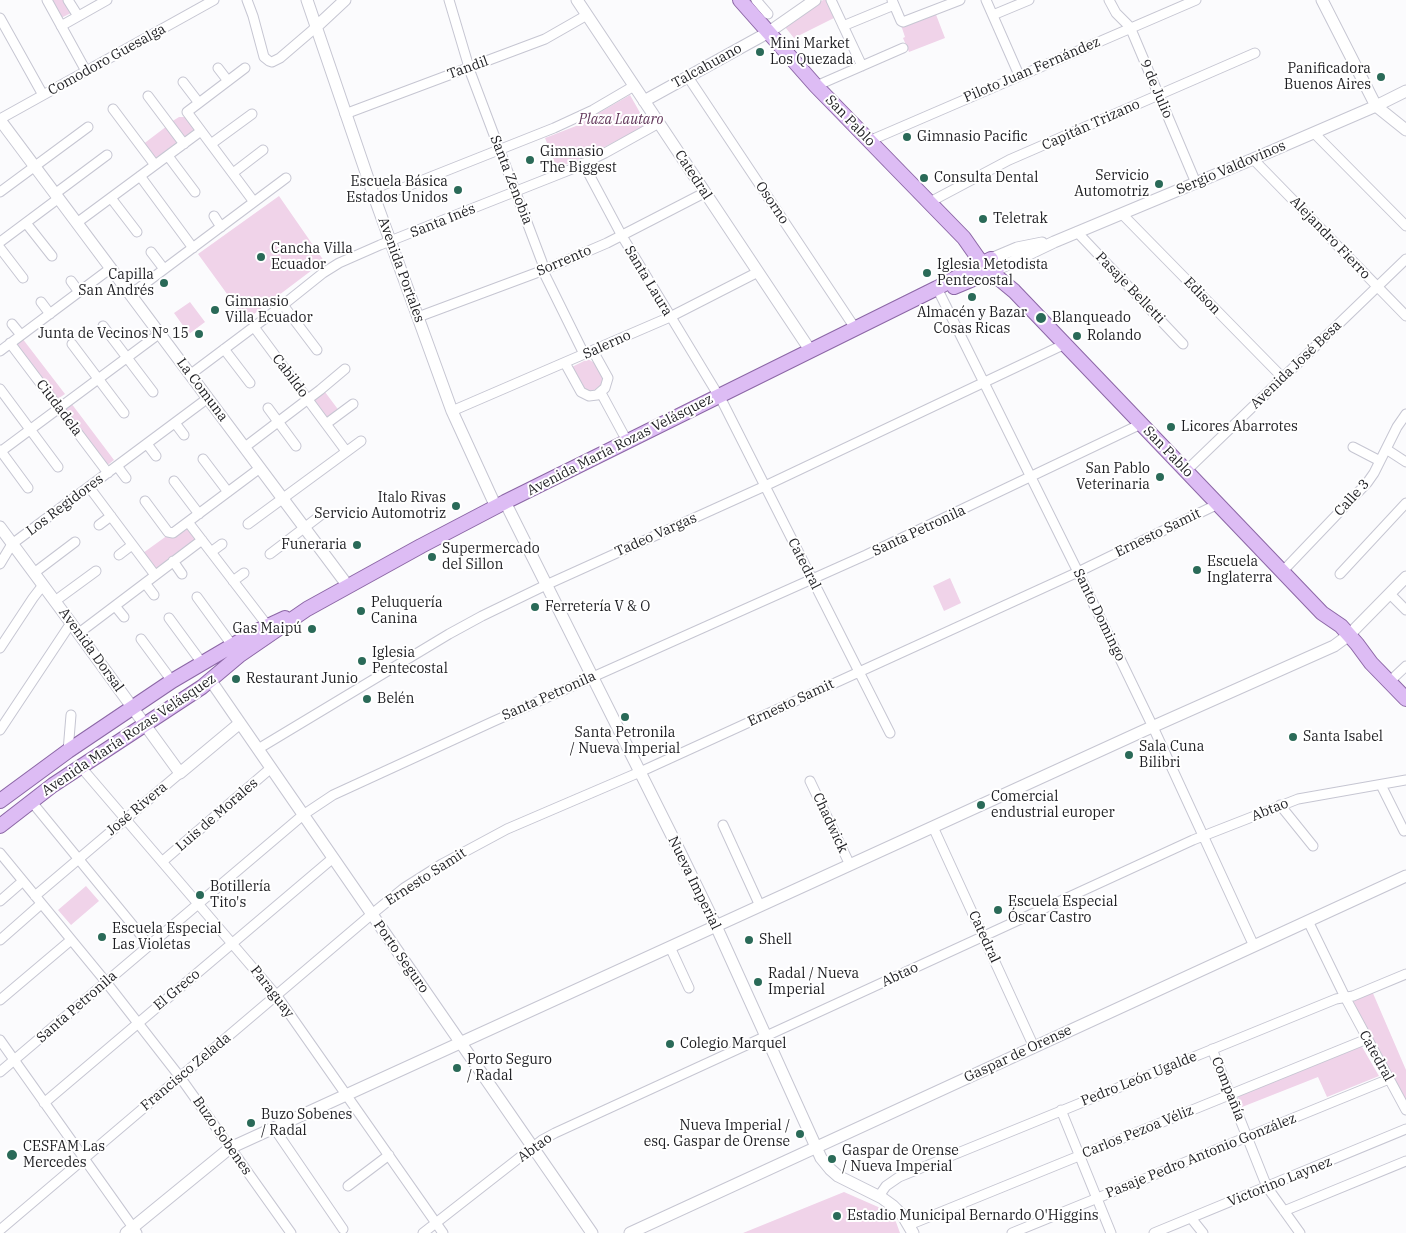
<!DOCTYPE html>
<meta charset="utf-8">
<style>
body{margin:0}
canvas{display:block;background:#fbfbfd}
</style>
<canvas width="1406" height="1233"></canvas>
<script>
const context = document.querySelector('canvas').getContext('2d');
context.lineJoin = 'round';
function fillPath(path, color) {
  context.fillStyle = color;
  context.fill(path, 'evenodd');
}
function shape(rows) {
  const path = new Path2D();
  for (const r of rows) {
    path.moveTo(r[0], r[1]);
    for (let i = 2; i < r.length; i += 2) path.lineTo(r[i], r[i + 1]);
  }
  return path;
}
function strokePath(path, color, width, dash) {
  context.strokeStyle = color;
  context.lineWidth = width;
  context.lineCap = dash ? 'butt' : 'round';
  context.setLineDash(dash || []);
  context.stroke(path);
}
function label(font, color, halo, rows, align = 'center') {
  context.font = font + ' "IBM Plex Serif",serif';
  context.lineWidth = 4;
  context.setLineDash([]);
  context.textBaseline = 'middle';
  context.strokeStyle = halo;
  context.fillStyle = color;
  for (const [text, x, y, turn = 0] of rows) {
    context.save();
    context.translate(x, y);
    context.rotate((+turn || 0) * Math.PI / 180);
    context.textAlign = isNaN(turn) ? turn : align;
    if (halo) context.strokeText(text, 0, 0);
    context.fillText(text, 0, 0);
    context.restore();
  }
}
fillPath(shape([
 [51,0,66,0,73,12,61,18],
 [823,0,827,0,834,18,794,38,785,27],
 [935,12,945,38,909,52,903,38,905,37,901,25],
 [630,95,647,125,591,154,557,168,545,138,576,126],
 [179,117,188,117,196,128,183,138,171,122],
 [167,126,179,141,153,160,142,145],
 [279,196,324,261,246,320,198,254],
 [190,302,205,322,189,334,174,313],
 [22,338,65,394,56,400,13,345],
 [588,359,596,364,602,374,602,385,591,392,582,388,572,367],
 [325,392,340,412,327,422,312,401],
 [71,403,114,460,105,467,62,409],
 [189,529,198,538,155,569,143,553,168,535,171,538,175,534],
 [950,578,961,603,944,611,933,586],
 [86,886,99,901,71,925,58,910],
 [1372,991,1406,1070,1406,1102,1351,1001],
 [1361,1045,1379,1076,1327,1097,1318,1077,1242,1107,1237,1095],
 [844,1192,885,1210,896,1222,900,1233,743,1233]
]), '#f0d3e9');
const street = shape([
 [47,0,86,71],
 [68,0,78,16],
 [247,0,253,16,264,57,269,61,272,62,280,58,315,28],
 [449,0,471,74,542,262,545,275,584,354],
 [756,0,768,14],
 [831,0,862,66],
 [892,0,901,21,903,22,960,0],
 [986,0,1019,75],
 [1109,0,1116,13,1130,27,1196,183],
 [993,15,1029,0],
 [0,18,43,95],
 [61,26,107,0],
 [843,26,894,5],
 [218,68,228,81],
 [245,68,187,112,254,202],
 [688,77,855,328],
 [183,82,199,103],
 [816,86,903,48],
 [148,96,184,144],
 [113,109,155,165],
 [345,114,545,39,587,15],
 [0,119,214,0],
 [1314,133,1406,226],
 [869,141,1196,0],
 [211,144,252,114],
 [168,156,195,192],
 [1253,159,1406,316],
 [583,163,622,236,723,403,890,733],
 [233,173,263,150],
 [140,176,193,248],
 [0,192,88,127],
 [56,193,107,155],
 [111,198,137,232],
 [375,199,554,128,593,110,634,86],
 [930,202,1009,160,1255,53],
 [1122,214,1283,378],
 [214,216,221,227],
 [78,222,201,131],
 [26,223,52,256],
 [1077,232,1183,344],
 [0,242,59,198],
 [0,248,23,278],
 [151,252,164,269],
 [71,281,79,292],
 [937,288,1078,572,1153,727,1254,946],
 [131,294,286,178],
 [41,302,50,314],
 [283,305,317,350],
 [418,317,544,270,607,243,704,193],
 [12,324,21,335],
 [103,326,153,392],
 [254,327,346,451],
 [10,343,108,473],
 [72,344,124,413],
 [224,349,250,383],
 [0,351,111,268],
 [565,363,581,392,589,396,597,395,605,388,608,378,593,351],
 [191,374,283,305,323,273,339,263,380,245,572,169,605,153,659,123],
 [0,389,58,467],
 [601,393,627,441],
 [268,408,296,446],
 [452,411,670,317,758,272],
 [175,423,184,435],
 [326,424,353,404],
 [147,444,156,456],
 [245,447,320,390,345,369],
 [1353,447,1380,461],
 [1386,449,1406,462],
 [0,450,28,488],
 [0,452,160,333],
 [203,459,228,492],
 [117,466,126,478],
 [1186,471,1406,259],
 [174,481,199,514],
 [89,487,155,575],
 [145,501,168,532,173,533,260,468],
 [188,522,267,625],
 [248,524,361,441],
 [99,525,111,516],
 [211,552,222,544],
 [270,554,321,515],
 [119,555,132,545],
 [173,561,182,574],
 [0,564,12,544,208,398],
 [1282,572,1367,483,1374,473,1397,427,1406,414],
 [34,573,75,542],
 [1340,574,1406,503],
 [233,581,244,573],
 [145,583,154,595],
 [1390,594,1406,610],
 [197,597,232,645],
 [55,601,96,571],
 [115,606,124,617],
 [169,618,202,663],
 [79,633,202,540],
 [141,639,172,681],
 [0,648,33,598,43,585],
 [1389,682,1406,666],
 [0,730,71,623],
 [258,749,449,634,482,616,546,585,765,486,1065,344],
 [68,751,71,715],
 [80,766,277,996,443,1233],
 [810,781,850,865],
 [1381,785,1404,831],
 [31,801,149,945],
 [1280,805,1313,846],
 [723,825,760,906],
 [933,827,1034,1047],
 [0,853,106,982,180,1077,291,1233],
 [163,861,271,768],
 [35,896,180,773],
 [0,901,23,881],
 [1308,921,1345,997,1406,1110],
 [0,940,41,904],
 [670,947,689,988],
 [0,1000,71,940],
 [0,1040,137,1233],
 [1212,1049,1267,1187,1300,1233],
 [0,1072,303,815,333,795,492,722,866,555,1141,424],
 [44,1103,333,858],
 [1061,1110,1111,1233],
 [274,1128,343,1229],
 [348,1186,389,1155],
 [879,1196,886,1186,899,1177,1336,999,1353,996,1406,974],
 [1284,1211,1406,1161],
 [1191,1218,1203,1233],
 [909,1225,1367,1039],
 [0,1230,372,914,404,888,442,864,507,829,640,772,1078,572,1218,504],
 [423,1233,542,1140,555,1133,1193,840,1298,799,1406,780],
 [1012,1233,1389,1079],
 [1154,1233,1406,1129]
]);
const secondary = shape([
 [307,0,375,199,452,411,496,507],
 [577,0,810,350],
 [1322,0,1376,106,1406,130],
 [315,28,345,0],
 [644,101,769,32,815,0],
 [0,120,348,586],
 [991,259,1017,248,1042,243],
 [1000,268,1054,242,1253,159,1376,106,1406,91],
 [505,502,680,852,716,926,821,1158,830,1169,838,1176,882,1198,893,1206,903,1216,913,1233],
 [0,527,71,623,180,773,240,723],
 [211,681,592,1233],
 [126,1233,230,1148,1143,731,1334,646,1349,635,1406,577],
 [630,1233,1406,876]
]);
const primary = shape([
 [740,0,816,86,964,238,978,258,991,272,1014,291,1322,613,1341,626,1357,644,1371,663,1406,699],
 [954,287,997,269],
 [0,801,68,751,172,681,257,631,285,618],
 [0,826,53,785,202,687,240,655,307,609,421,546,505,502,937,288,991,259]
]);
strokePath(street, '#c6c6d2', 11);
strokePath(secondary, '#c6c6d2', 13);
strokePath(primary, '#8c67a6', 16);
strokePath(street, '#fff', 9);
strokePath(secondary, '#fff', 11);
strokePath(primary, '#ddbcf4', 14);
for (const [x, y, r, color] of [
 [760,52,5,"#2a6a58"],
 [1381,77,5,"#2a6a58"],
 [907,137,5,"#2a6a58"],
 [530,160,5,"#2a6a58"],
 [924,178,5,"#2a6a58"],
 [1159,184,5,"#2a6a58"],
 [458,190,5,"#2a6a58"],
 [983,219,5,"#2a6a58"],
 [261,257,5,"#2a6a58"],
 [927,273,5,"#2a6a58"],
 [164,283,5,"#2a6a58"],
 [972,297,5,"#2a6a58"],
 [215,310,5,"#2a6a58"],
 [1041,318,6,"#2a6a58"],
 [199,334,5,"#2a6a58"],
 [1077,336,5,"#2a6a58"],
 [1171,427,5,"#2a6a58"],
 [1160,477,5,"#2a6a58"],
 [456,506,5,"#2a6a58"],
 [357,545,5,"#2a6a58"],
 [432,557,5,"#2a6a58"],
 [1197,570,5,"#2a6a58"],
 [535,607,5,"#2a6a58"],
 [361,611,5,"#2a6a58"],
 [312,629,5,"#2a6a58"],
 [362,661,5,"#2a6a58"],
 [236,679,5,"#2a6a58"],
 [367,699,5,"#2a6a58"],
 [625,717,5,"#2a6a58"],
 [1293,737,5,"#2a6a58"],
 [1129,755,5,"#2a6a58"],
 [981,805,5,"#2a6a58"],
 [200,895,5,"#2a6a58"],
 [998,910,5,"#2a6a58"],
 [102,937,5,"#2a6a58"],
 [749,940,5,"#2a6a58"],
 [758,982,5,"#2a6a58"],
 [670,1044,5,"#2a6a58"],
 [457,1068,5,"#2a6a58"],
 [251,1123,5,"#2a6a58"],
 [800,1134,5,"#2a6a58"],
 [12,1155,6,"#2a6a58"],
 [832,1159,5,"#2a6a58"],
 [837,1216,5,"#2a6a58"]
]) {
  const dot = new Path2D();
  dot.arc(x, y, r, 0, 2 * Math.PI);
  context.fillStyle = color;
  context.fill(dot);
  strokePath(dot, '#fff', 2);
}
label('14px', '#1e1e22', '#fff', [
 ["Mini Market",770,44],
 ["Los Quezada",770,60],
 ["Panificadora",1371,69,"right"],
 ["Buenos Aires",1371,85,"right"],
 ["Gimnasio Pacific",917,137],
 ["Gimnasio",540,152],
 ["The Biggest",540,168],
 ["Servicio",1149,176,"right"],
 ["Automotriz",1149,192,"right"],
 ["Consulta Dental",934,178],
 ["Escuela Básica",448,182,"right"],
 ["Estados Unidos",448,198,"right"],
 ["Teletrak",993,219],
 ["Cancha Villa",271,249],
 ["Ecuador",271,265],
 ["Iglesia Metodista",937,265],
 ["Pentecostal",937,281],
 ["Capilla",154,275,"right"],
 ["San Andrés",154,291,"right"],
 ["Gimnasio",225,302],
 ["Villa Ecuador",225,318],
 ["Almacén y Bazar",972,313,"center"],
 ["Cosas Ricas",972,329,"center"],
 ["Blanqueado",1052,318],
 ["Junta de Vecinos N° 15",189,334,"right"],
 ["Rolando",1087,336],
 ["Licores Abarrotes",1181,427],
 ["San Pablo",1150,469,"right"],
 ["Veterinaria",1150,485,"right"],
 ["Italo Rivas",446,498,"right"],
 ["Servicio Automotriz",446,514,"right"],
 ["Funeraria",347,545,"right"],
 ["Supermercado",442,549],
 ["del Sillon",442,565],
 ["Escuela",1207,562],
 ["Inglaterra",1207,578],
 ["Peluquería",371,603],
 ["Canina",371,619],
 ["Ferretería V & O",545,607],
 ["Gas Maipú",302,629,"right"],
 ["Iglesia",372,653],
 ["Pentecostal",372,669],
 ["Restaurant Junio",246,679],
 ["Belén",377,699],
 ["Santa Petronila",625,733,"center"],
 ["/ Nueva Imperial",625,749,"center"],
 ["Santa Isabel",1303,737],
 ["Sala Cuna",1139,747],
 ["Bilibri",1139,763],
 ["Comercial",991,797],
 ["endustrial europer",991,813],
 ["Botillería",210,887],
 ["Tito's",210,903],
 ["Escuela Especial",1008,902],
 ["Óscar Castro",1008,918],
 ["Escuela Especial",112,929],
 ["Las Violetas",112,945],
 ["Shell",759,940],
 ["Radal / Nueva",768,974],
 ["Imperial",768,990],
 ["Colegio Marquel",680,1044],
 ["Porto Seguro",467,1060],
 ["/ Radal",467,1076],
 ["Buzo Sobenes",261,1115],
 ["/ Radal",261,1131],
 ["Nueva Imperial /",790,1126,"right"],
 ["esq. Gaspar de Orense",790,1142,"right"],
 ["CESFAM Las",23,1147],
 ["Mercedes",23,1163],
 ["Gaspar de Orense",842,1151],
 ["/ Nueva Imperial",842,1167],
 ["Estadio Municipal Bernardo O'Higgins",847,1216]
], 'left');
label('14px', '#1e1e22', '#fff', [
 ["Comodoro Guesalga",107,60,-29],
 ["Talcahuano",707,66,-29],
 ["Tandil",468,68,-20],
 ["Piloto Juan Fernández",1032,70,-23],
 ["9 de Julio",1156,89,67],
 ["San Pablo",850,121,46],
 ["Capitán Trizano",1091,125,-24],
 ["Sergio Valdovinos",1231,168,-23],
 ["Catedral",693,175,57],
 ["Santa Zenobia",511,180,69],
 ["Osorno",772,203,56],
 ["Santa Inés",443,221,-22],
 ["Alejandro Fierro",1330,238,46],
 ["Sorrento",564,261,-23],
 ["Avenida Portales",401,270,70],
 ["Santa Laura",648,281,59],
 ["Pasaje Belletti",1130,288,46],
 ["Edison",1202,296,46],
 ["Salerno",607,345,-24],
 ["Avenida José Besa",1296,365,-44],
 ["Cabildo",290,376,53],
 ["La Comuna",202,390,53],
 ["Ciudadela",59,408,53],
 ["Avenida María Rozas Velásquez",620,445,-27],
 ["San Pablo",1168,452,46],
 ["Calle 3",1352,498,-48],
 ["Los Regidores",65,505,-37],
 ["Santa Petronila",919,531,-25],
 ["Ernesto Samit",1158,533,-26],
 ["Tadeo Vargas",656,535,-24],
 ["Catedral",804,564,63],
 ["Santo Domingo",1099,615,64],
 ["Avenida Dorsal",91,650,54],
 ["Santa Petronila",549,696,-24],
 ["Ernesto Samit",791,703,-25],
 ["Avenida María Rozas Velásquez",129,735,-34],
 ["José Rivera",137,809,-40],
 ["Abtao",1270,810,-22],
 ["Luis de Morales",217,815,-41],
 ["Chadwick",830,823,65],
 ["Ernesto Samit",426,877,-33],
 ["Nueva Imperial",694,883,64],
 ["Catedral",984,937,65],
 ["Porto Seguro",401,957,55],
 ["Abtao",900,975,-25],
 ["El Greco",177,990,-40],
 ["Paraguay",272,992,52],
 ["Santa Petronila",77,1007,-41],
 ["Gaspar de Orense",1018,1054,-25],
 ["Catedral",1376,1056,61],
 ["Francisco Zelada",186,1072,-40],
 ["Pedro León Ugalde",1139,1079,-22],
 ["Compañía",1228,1089,68],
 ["Carlos Pezoa Véliz",1138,1132,-22],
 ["Buzo Sobenes",222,1136,55],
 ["Abtao",535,1148,-36],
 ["Pasaje Pedro Antonio González",1201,1156,-22],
 ["Victorino Laynez",1280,1182,-22]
]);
label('italic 14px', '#62375a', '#fff', [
 ["Plaza Lautaro",621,120]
]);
</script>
